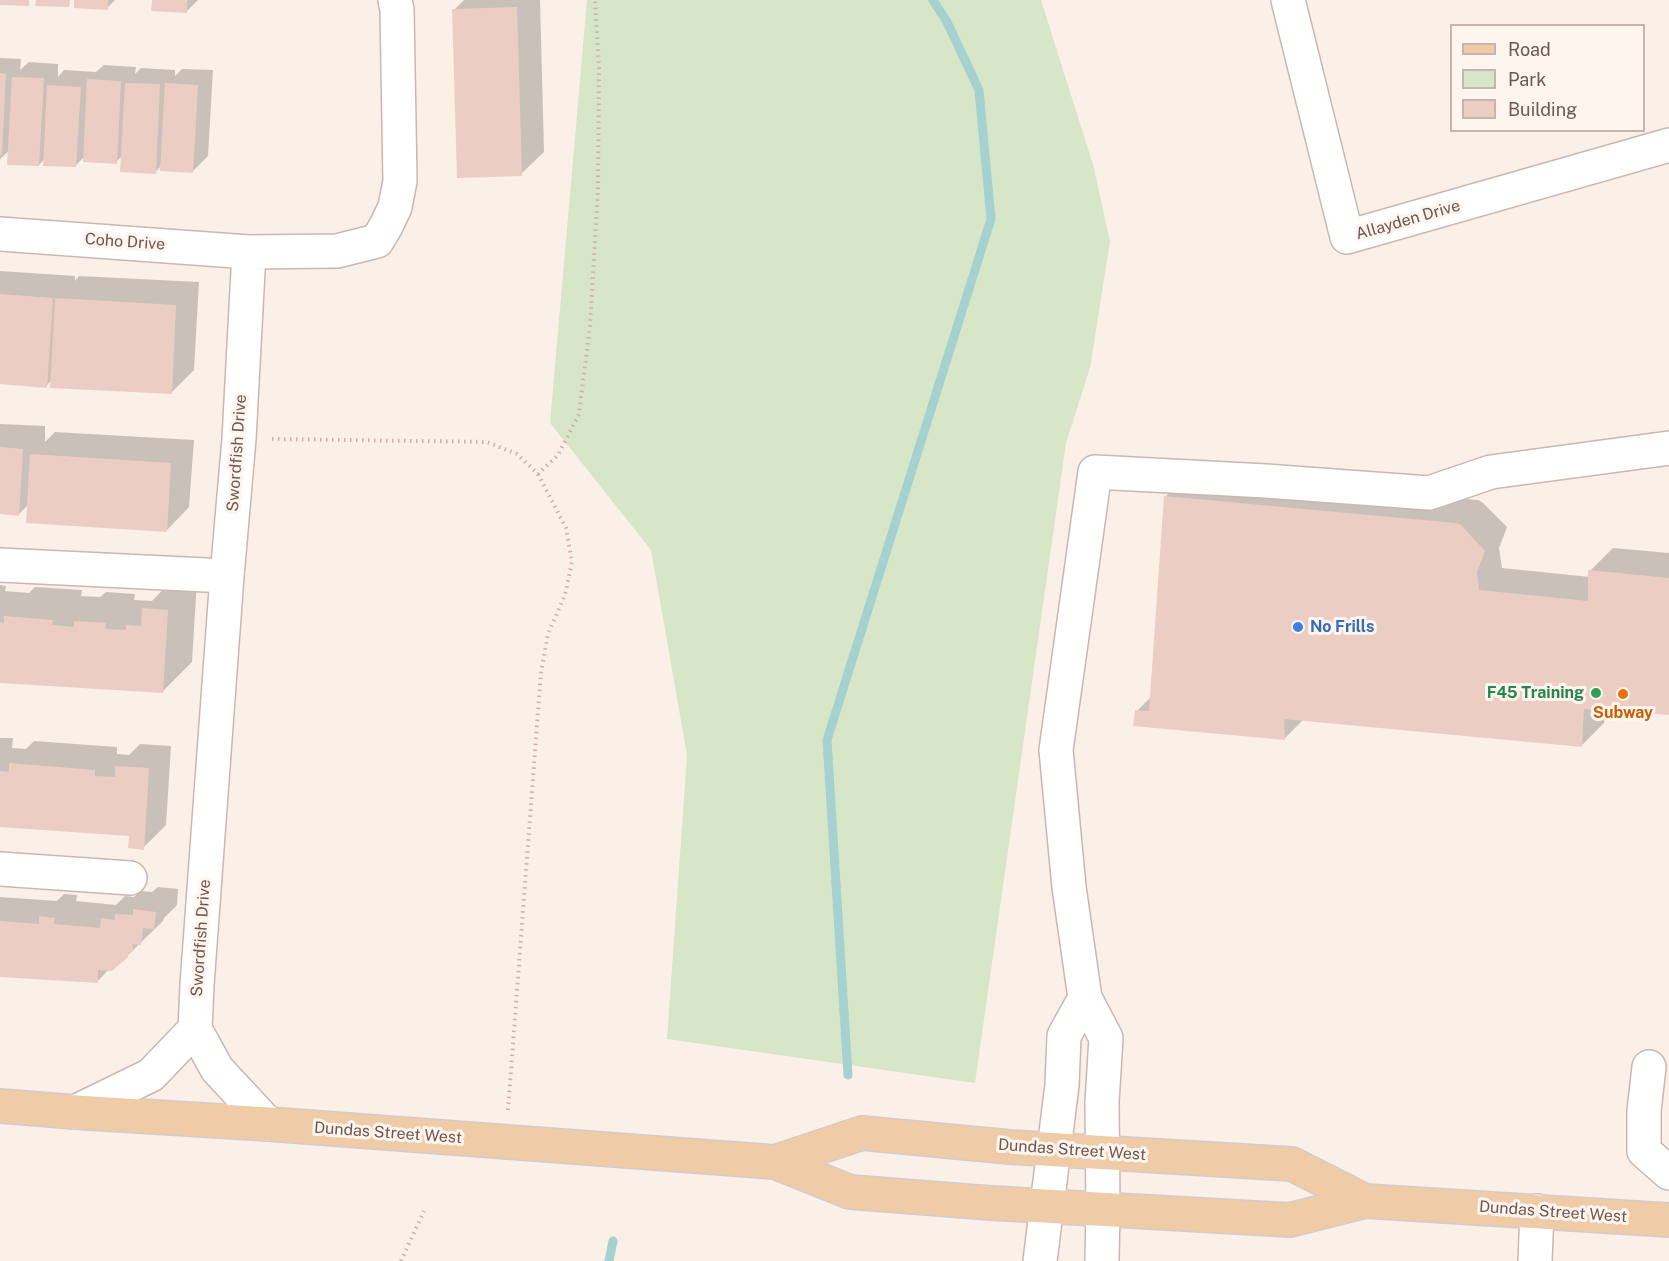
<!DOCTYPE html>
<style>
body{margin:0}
#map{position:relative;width:1669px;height:1261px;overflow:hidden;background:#faf0e8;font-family:"Public Sans",sans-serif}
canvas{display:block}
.legend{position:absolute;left:1450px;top:24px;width:195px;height:108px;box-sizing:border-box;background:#fdf5ee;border:2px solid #c5b5ae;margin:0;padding:8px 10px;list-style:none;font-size:18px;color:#70564f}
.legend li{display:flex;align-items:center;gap:12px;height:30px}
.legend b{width:30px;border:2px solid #c5b5ae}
</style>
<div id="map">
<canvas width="1669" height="1261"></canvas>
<ul class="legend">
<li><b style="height:8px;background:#f0cba8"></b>Road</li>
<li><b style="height:16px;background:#d8e6c8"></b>Park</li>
<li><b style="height:16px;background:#eccdc3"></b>Building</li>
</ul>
</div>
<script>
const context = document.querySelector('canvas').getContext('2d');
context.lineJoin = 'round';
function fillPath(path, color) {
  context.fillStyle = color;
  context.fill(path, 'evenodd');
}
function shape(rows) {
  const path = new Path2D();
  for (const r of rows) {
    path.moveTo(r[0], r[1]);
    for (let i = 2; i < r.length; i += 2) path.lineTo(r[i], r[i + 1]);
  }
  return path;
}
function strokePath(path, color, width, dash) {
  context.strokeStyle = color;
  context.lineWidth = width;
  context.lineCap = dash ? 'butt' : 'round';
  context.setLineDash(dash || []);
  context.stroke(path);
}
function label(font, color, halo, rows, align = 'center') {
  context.font = font + ' "Public Sans",sans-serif';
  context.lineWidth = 6;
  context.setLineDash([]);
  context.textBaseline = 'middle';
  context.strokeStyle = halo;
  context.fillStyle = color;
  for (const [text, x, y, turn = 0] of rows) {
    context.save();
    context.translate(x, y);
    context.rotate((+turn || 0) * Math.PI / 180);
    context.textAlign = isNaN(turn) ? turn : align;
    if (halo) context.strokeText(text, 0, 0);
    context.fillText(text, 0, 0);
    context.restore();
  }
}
fillPath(shape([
 [587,0,1041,0,1094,168,1110,242,1090,368,1066,443,975,1083,667,1039,687,755,651,550,550,423]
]), '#d8e6c8');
fillPath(shape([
 [76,0,115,0,107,8],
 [153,0,198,0,186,12],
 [464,0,540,0,544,152,521,174,454,10],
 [0,58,21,59,20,70,29,62,58,64,58,77,64,70,96,72,104,65,136,67,135,74,141,68,175,70,175,76,182,69,213,70,208,156,193,171,162,165,155,172,122,156,116,162,84,157,75,166,45,158,39,165,10,150,0,159],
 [0,271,75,276,75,281,79,276,199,282,194,370,171,393,52,380,46,386,0,383],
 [0,424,45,426,45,442,55,432,194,440,189,507,167,530,29,504,19,514,0,513],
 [1188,474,1478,500,1482,502,1507,527,1499,548,1502,568,1590,577,1590,571,1613,548,1669,553,1669,713,1605,709,1604,723,1581,746,1304,719,1284,739,1137,711,1152,696,1165,497],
 [173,579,197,580,192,662,162,692,0,681,0,585,6,586,5,591,29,593,35,587,82,590,81,596,100,597,106,592,135,594,134,600,152,601],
 [0,738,13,738,12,748,26,749,34,741,117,747,117,754,129,755,140,744,171,746,166,825,143,848,130,835,0,826],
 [158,887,178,889,177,905,164,918,163,921,127,956,109,969,97,982,0,975,0,897,57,901,64,894,77,895,76,901,116,905,125,896,134,897,140,891,152,892]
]), '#0003');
strokePath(shape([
 [848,1075,827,740,991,219,979,90,947,22,933,0],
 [609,1261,613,1241]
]), '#a6d1d1', 9);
fillPath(shape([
 [0,0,29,0,29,6,0,5],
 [36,0,70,0,69,7,35,6],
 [74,0,108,0,108,10,74,8],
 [152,0,187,0,187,13,151,11],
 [517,7,522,176,457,178,452,9],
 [0,73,6,74,2,155,0,155],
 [12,77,44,78,39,166,7,165],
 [87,79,121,81,117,164,83,162],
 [125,83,160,84,156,174,120,172],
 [165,83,198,85,193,173,160,171],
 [47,85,81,87,76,167,43,166],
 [0,294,53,298,47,388,0,384],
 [55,298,176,305,172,394,50,388],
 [0,447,23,449,19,516,0,514],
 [30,454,171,463,167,532,26,523],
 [1164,496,1455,523,1460,524,1485,551,1477,572,1479,590,1588,601,1588,570,1669,578,1669,715,1584,709,1582,747,1284,719,1285,740,1133,726,1135,710,1149,711],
 [142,608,168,610,163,693,0,683,0,622,4,623,4,616,53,620,52,625,74,627,74,621,106,623,105,629,126,630,126,625,141,626],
 [9,763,95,770,95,776,115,777,115,766,149,768,144,850,128,848,129,836,0,827,0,771,9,772],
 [133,909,156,912,154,929,143,928,141,945,132,944,134,951,129,952,128,957,112,971,98,970,98,983,0,977,0,921,39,924,39,916,55,918,54,924,100,928,101,918,115,920,115,914,133,915]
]), '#eccdc3');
const minor = shape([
 [1288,0,1347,237,1669,145],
 [0,234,249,252,337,251,377,241,386,226,395,207,400,181,397,10,395,0],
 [249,252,239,439,227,576,197,985,195,1029,217,1069,268,1124],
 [0,565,227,576],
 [0,869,130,878],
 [1649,1067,1644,1111,1644,1151,1669,1173],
 [75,1112,151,1075,195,1029],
 [1040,1261,1062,1085,1064,1036,1085,998],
 [1102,1261,1103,1210,1102,1102,1106,1038,1085,998,1069,887,1056,750,1095,472,1266,481,1429,493,1491,472,1669,448],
 [1535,1261,1537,1211]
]);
const major = shape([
 [0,1106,75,1112,268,1124,775,1162,850,1192,991,1203,1290,1220,1365,1201,1669,1220],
 [775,1162,862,1133,1010,1147,1292,1164,1365,1201]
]);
strokePath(minor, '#cab7af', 36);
strokePath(major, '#d4ccca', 36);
strokePath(shape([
 [272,439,487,442,517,454,538,474,558,455,579,414,590,326,598,190,599,68,595,0],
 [508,1110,541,672,548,634,565,595,572,562,566,528,538,474],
 [401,1261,424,1211]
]), '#d0b0a6', 4, [1.5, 4.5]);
strokePath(minor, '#fff', 33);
strokePath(major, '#f0cba8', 33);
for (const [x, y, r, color] of [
 [1298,627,6,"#3f7fe0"],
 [1596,693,6,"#2e9e5b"],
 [1623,694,6,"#e8710a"]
]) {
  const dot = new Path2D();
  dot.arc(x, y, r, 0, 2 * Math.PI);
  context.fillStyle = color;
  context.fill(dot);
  strokePath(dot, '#fdf5ee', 2);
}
label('16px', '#70564f', '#fdf5ee', [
 ["Allayden Drive",1408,220,-16],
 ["Coho Drive",125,242,4],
 ["Swordfish Drive",237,453,-86],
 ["Swordfish Drive",201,938,-86],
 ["Dundas Street West",388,1133,4],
 ["Dundas Street West",1072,1150,4],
 ["Dundas Street West",1553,1212,4]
]);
label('bold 16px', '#366cbe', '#fdf5ee', [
 ["No Frills",1310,627]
], 'left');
label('bold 16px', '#27864d', '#fdf5ee', [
 ["F45 Training",1584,693]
], 'right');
label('bold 16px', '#c56008', '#fdf5ee', [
 ["Subway",1623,713]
]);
</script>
